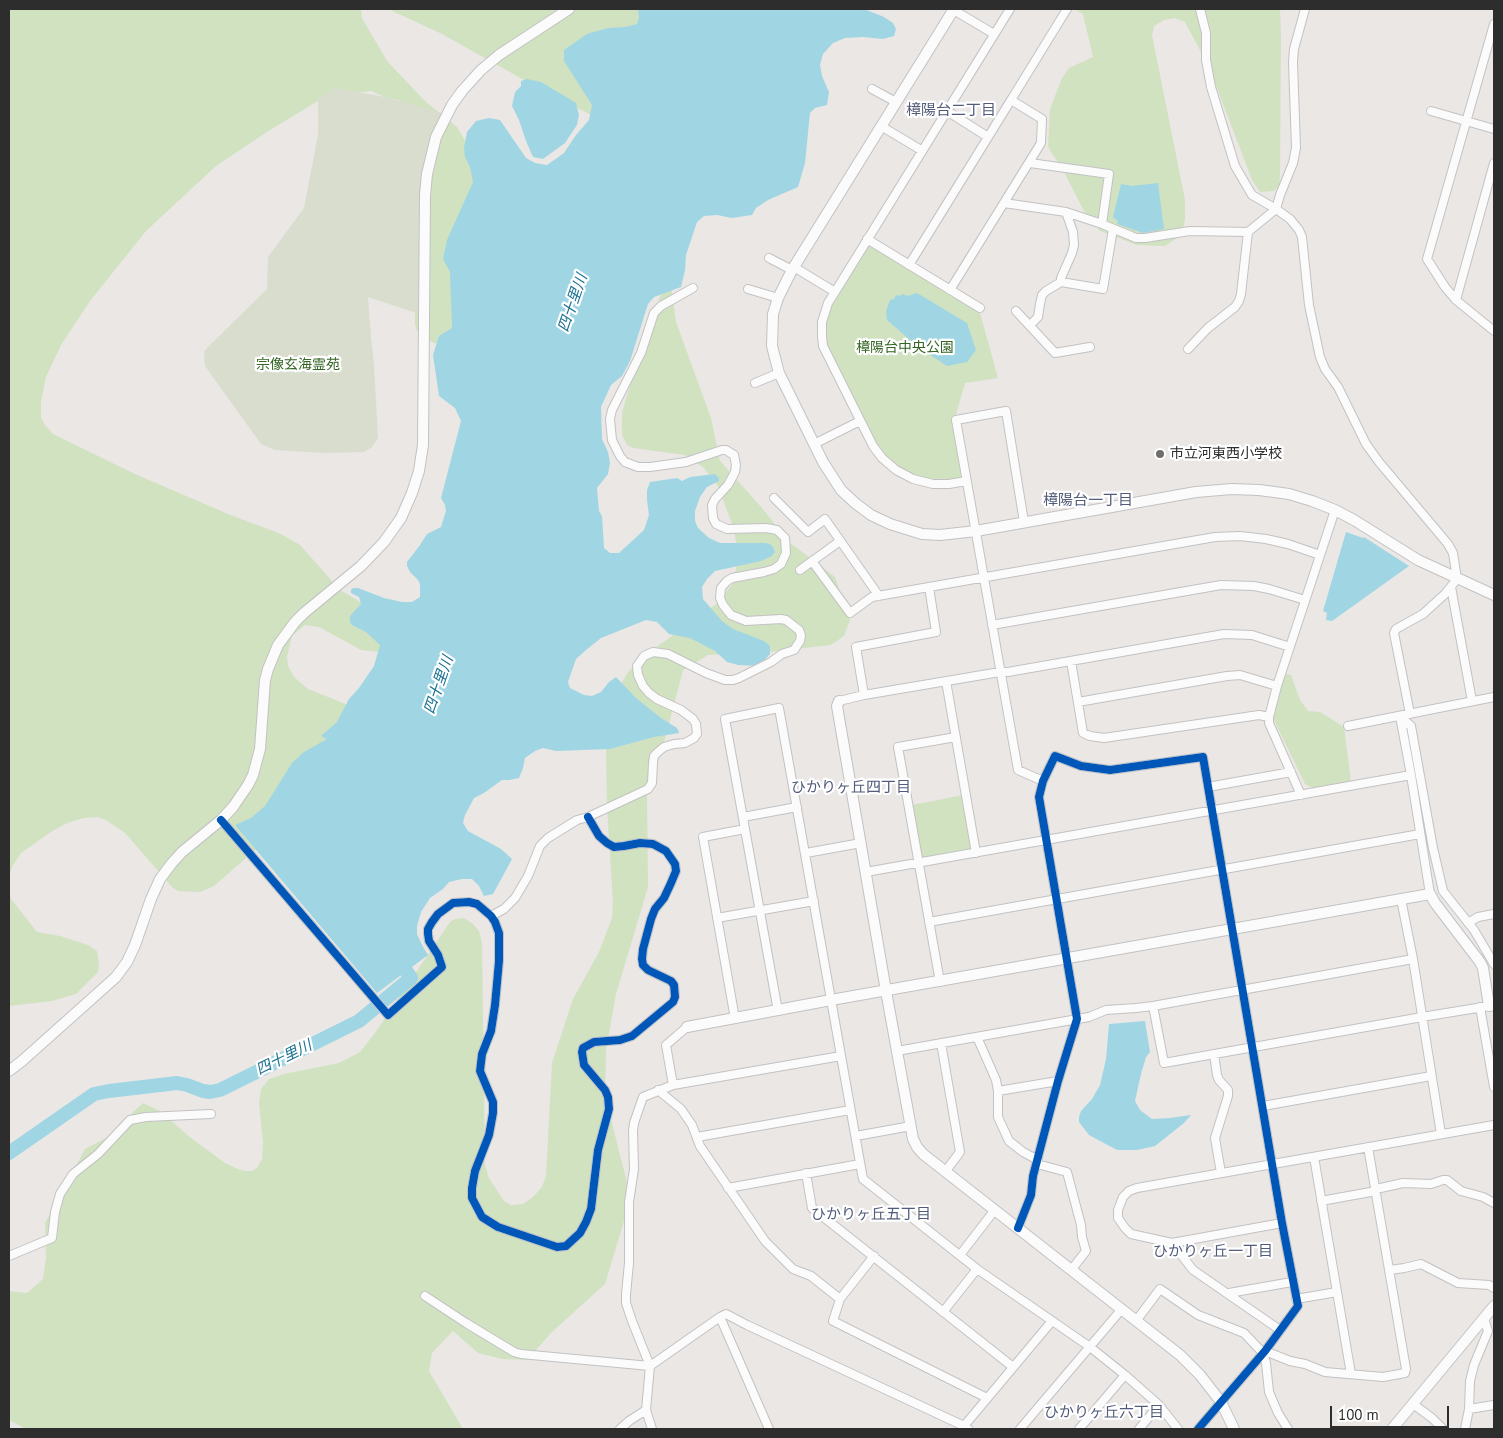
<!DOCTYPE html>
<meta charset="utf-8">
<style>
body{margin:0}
#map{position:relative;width:1503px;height:1438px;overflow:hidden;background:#eae7e5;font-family:"PT Sans",sans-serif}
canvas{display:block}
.frame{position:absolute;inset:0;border:10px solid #2d2d2d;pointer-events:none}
.scale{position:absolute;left:1330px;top:1406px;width:119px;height:22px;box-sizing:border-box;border:2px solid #2d2d2d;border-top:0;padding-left:6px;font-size:15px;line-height:18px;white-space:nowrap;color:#2d2d2d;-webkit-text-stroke:4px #fff;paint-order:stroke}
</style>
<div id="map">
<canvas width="1503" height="1438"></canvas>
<div class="frame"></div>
<div class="scale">100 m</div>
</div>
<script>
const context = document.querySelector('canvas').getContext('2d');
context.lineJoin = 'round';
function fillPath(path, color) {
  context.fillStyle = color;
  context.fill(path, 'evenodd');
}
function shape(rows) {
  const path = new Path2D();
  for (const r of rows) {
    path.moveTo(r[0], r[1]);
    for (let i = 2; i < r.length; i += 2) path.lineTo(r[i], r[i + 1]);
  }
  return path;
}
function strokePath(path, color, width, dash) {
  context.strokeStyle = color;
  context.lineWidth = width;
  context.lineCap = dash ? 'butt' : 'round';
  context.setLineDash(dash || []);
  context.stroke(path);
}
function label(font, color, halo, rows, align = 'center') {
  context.font = font + ' "PT Sans","Noto Sans JP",sans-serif';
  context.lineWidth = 4.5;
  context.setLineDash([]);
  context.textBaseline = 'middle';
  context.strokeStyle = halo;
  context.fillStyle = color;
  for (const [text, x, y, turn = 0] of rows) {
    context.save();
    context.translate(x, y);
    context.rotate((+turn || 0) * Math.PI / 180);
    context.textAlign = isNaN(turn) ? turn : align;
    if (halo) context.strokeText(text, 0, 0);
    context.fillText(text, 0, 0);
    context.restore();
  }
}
fillPath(shape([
 [9,9,361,9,362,18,387,61,426,102,457,127,472,152,546,226,441,344,434,343,425,338,417,331,415,324,415,309,401,103,399,100,387,98,371,91,326,96,267,132,216,166,146,231,90,301,61,345,46,377,41,402,41,418,45,425,53,434,135,474,228,514,281,534,300,545,340,590,362,603,384,621,380,652,361,650,319,627,305,625,292,636,287,657,288,666,294,677,308,689,388,721,269,838,214,886,200,892,178,891,173,888,125,833,106,820,98,817,84,818,67,823,51,832,21,853,12,867,9,878],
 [388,9,648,9,591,115,533,85,442,34],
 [1074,9,1280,9,1281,36,1280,174,1279,187,1274,191,1260,192,1252,180,1209,67,1185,22,1174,18,1164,20,1154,26,1152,35,1185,200,1185,220,1182,232,1177,238,1165,246,1137,245,1100,231,1084,211,1063,170,1051,152,1048,146,1050,109,1062,78,1069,68,1093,57,1083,14],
 [870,245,980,313,998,378,965,383,953,425,962,476,960,479,935,480,919,477,900,468,883,455,874,442,827,347,825,336,825,322,829,309,867,246],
 [669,271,676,322,711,418,720,461,762,508,789,542,835,577,850,620,844,636,831,645,760,653,708,655,683,670,666,735,647,796,648,887,616,994,606,1050,605,1096,631,1198,605,1284,552,1332,527,1360,502,1359,478,1353,453,1331,432,1353,429,1371,463,1429,26,1429,9,1420,9,1291,27,1293,43,1279,46,1258,45,1223,85,1149,106,1138,143,1103,160,1111,191,1138,225,1163,238,1169,245,1171,252,1171,257,1168,262,1159,263,1143,259,1103,261,1089,269,1079,284,1074,339,1063,360,1052,375,1033,450,922,455,919,464,918,472,923,479,931,482,943,485,1165,489,1178,504,1201,511,1205,523,1204,533,1197,542,1187,546,1176,552,1063,573,999,599,952,612,918,613,902,607,807,606,749,611,699,629,671,658,646,719,602,732,584,736,570,737,545,732,524,718,486,703,467,685,455,633,448,627,445,622,435,622,413,633,375],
 [1285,674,1291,675,1300,700,1308,711,1320,712,1344,727,1351,782,1314,789,1305,784,1272,716],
 [963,795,972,847,970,850,924,858,921,856,912,805],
 [9,885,11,899,37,932,60,936,88,945,97,951,99,963,98,972,76,994,52,1001,9,1006]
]), '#d1e2c1');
fillPath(shape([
 [335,88,385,97,441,113,431,135,423,165,421,179,419,314,368,297,371,338,374,365,378,438,372,447,364,452,324,453,275,450,261,444,205,366,204,351,267,289,268,257,304,208,318,135,318,98]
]), '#d8ddce');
fillPath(shape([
 [638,9,864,9,884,17,893,23,896,29,894,36,883,39,863,37,845,38,833,43,823,54,820,65,822,76,829,92,827,105,815,108,810,113,805,163,798,187,768,200,756,208,752,215,732,218,717,215,704,216,697,222,686,255,685,270,681,287,654,297,648,304,630,361,622,376,611,385,601,407,602,439,608,452,610,463,608,474,597,488,599,511,602,516,604,548,610,553,619,553,644,530,649,515,647,500,647,490,650,482,677,478,682,481,690,477,715,474,719,478,719,481,707,487,700,497,695,511,695,521,698,528,709,538,720,543,765,543,770,544,773,547,775,552,772,556,761,561,715,571,707,579,702,587,703,599,722,621,733,629,764,641,770,646,770,654,759,666,738,665,727,662,715,651,690,638,669,634,657,622,646,620,601,638,586,650,576,659,568,682,570,688,584,695,592,696,601,692,609,682,616,677,636,698,661,718,677,728,679,733,654,737,610,749,556,751,543,748,535,751,525,758,523,768,519,778,509,780,502,780,484,793,474,798,465,815,463,823,468,831,501,849,512,859,493,894,484,896,479,886,472,879,462,879,449,882,443,889,430,898,421,912,417,926,417,934,422,945,428,955,377,993,235,825,251,818,265,806,292,763,304,752,327,739,321,736,337,722,349,699,359,688,374,666,380,645,366,632,352,625,350,622,350,616,361,604,359,597,351,593,351,590,353,588,358,588,384,598,402,602,412,602,420,597,420,584,418,580,410,572,407,566,407,562,420,545,427,534,441,527,446,511,445,505,441,498,461,421,455,408,439,396,433,355,439,336,452,328,450,272,443,259,447,240,473,182,470,167,465,157,464,148,467,132,476,121,489,118,500,120,526,158,535,163,547,165,564,153,576,135,589,120,592,105,564,61,564,50,587,34,608,28,625,27,637,24,639,17],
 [527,79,541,82,576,103,579,115,577,125,565,143,543,159,533,157,526,141,519,120,512,106,515,92,521,86,521,81],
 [1158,183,1164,229,1143,233,1117,224,1118,221,1113,217,1121,184,1132,186],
 [917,293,967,323,976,350,967,362,947,366,918,347,887,320,886,311,890,300,894,299,896,295,899,296,903,294,907,296],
 [1346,532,1363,538,1364,537,1409,566,1332,621,1326,620,1327,613,1323,611],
 [1145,1021,1150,1052,1146,1057,1141,1074,1135,1101,1140,1110,1152,1119,1170,1118,1191,1115,1184,1123,1155,1146,1137,1150,1117,1150,1089,1135,1079,1122,1079,1117,1081,1111,1092,1099,1100,1085,1106,1059,1109,1024]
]), '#a0d6e4');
strokePath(shape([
 [9,1153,94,1094,109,1091,177,1083,187,1085,203,1091,210,1092,220,1090,359,1021,411,978,403,966,399,955]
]), '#a0d6e4', 14);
const street = shape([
 [952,9,994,34],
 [1200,9,1206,33,1206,60,1211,87,1235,166,1252,195,1276,209,1290,219,1299,230,1302,237,1309,305,1320,357,1325,369,1338,387,1366,444,1379,462,1448,544,1453,553,1457,579,1445,594,1423,614,1396,629,1394,633,1410,714],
 [1494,24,1427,259,1445,287,1456,300,1494,331],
 [872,89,896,102],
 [947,111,988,137],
 [1431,111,1494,129],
 [881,126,921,150],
 [1030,163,1109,174,1102,224],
 [1004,203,1066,212,1102,224,1136,238,1145,238,1190,231,1248,232],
 [1066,212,1073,232,1074,245,1072,253,1061,278,1061,282,1103,289,1113,229],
 [867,239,980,308],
 [769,258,792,270],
 [909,265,1011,100],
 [794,267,835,292],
 [748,289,778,298],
 [950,290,1041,143,1042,119,1011,100,1067,9],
 [1456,300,1494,163],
 [1016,311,1055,353,1090,347],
 [1030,325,1038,317,1040,304,1042,295,1046,291,1061,282],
 [1188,349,1208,328,1235,307,1239,301,1241,294,1248,232,1276,209,1280,195,1293,163,1296,148,1293,62,1294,49,1305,9],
 [755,383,779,373],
 [814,444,860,421],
 [966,481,949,484,933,484,913,479,896,470,882,458,873,446,823,346,822,336,822,322,828,303,835,292,1010,9],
 [774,498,808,532,825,519,879,596],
 [1024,522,1006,411,956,420,1018,770,1043,781],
 [812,561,850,613,872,597,929,587],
 [800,570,840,541],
 [1451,587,1472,701],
 [992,625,1221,585,1254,586,1269,589,1305,600],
 [1071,661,1083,733,1090,736,1104,738,1259,715,1269,717],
 [946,681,976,853],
 [864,695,856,647,936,632,929,587,1215,537,1240,536,1266,539,1288,544,1320,555],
 [839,701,864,695,1000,672,1008,672,1224,634,1252,635,1290,647],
 [1078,702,1227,676,1240,675,1277,686],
 [1400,716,1411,726,1433,848,1443,891,1474,930,1494,964],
 [1400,716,1411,775,1430,894],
 [1348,726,1494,697],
 [1208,787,1291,772],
 [1301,795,1269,723,1269,717,1277,686,1335,510],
 [743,817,797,807],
 [221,820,388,1015,442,967,438,955,429,941,428,934,428,929,432,922,438,914,453,903,469,902,477,904,491,916,495,922,499,933,499,961,495,1005,491,1031,482,1054,480,1071,493,1102,493,1113,489,1135,475,1171,472,1188,472,1198,482,1217,498,1227,557,1247,566,1246,580,1233,586,1222,591,1209,598,1150,609,1109,608,1097,605,1090,584,1065,582,1052,583,1048,594,1042,620,1040,632,1036,673,1002,675,997,674,985,671,981,648,970,643,965,642,959,643,949,651,919,655,909,664,898,671,883,676,871,675,864,666,851,653,844,640,843,624,846,614,847,607,843,599,836,588,817],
 [806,853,861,843],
 [866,872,1411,775],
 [1401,899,1413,959,1441,1134],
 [491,916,504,909,515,898,528,876,540,846,548,838,577,820,588,817,648,789,652,783,653,763,654,756,658,752,664,747,674,744,685,743,694,738,697,734,696,724,693,719,681,710,657,699,649,693,643,686,638,675,637,666,644,656,653,652,668,654,706,673,725,680,733,680,739,678,771,662,782,654,794,650,800,641,801,635,799,630,786,620,781,619,746,621,731,615,723,605,720,598,721,588,727,581,732,578,764,572,774,569,781,564,786,553,785,538,777,530,766,528,727,529,716,524,713,518,712,505,715,499,728,485,735,472,736,465,734,455,726,450,722,450,686,462,650,467,638,467,625,462,620,456,612,440,610,419,612,410,641,353,654,313,661,306,693,288],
 [717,918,814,901],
 [929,922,1420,834],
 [1468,923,1478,917,1494,914],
 [940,982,898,747,956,737],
 [1153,1006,1164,1063,1422,1017,1489,1006],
 [1480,1007,1494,1087],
 [778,1011,725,719,779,708,863,1179,977,1269,1090,1347,1125,1375,1159,1405,1178,1429],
 [735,1019,703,837,745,829],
 [977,1037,996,1080,998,1091,1058,1081],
 [941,1043,960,1152,945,1172],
 [897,1051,1089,1017,1106,1010,1136,1008,1153,1006,1413,959],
 [1214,1054,1217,1075,1219,1080,1228,1090,1228,1096,1215,1138,1221,1173],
 [673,1085,666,1045,687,1027],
 [658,1090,681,1109,692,1125,700,1146,765,1241,793,1269,811,1276,840,1299],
 [998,1091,998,1117,1009,1141,1023,1152,1038,1160],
 [1263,1106,1431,1076],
 [856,1136,911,1126],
 [697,1137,850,1110],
 [1314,1157,1351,1374],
 [1037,1164,1067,1172,1081,1225,1082,1237,1086,1251,1072,1269],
 [806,1173,812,1208,1013,1367],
 [728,1188,860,1164],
 [1376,1189,1403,1183,1431,1184,1443,1180,1447,1180,1461,1191,1483,1197,1494,1203],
 [1321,1201,1376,1191],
 [1018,1228,1031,1195,1033,1176,1058,1081,1077,1019,1039,797,1043,781,1055,756,1081,766,1110,770,1203,757,1282,1223,1298,1306,1265,1351,1198,1429],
 [1172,1243,1282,1223],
 [960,1255,994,1211],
 [9,1256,52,1238,55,1212,60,1194,73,1174,98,1154,130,1120,146,1117,211,1114],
 [874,1256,840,1299,833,1321,987,1398],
 [1390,1270,1404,1268,1421,1264,1458,1283,1489,1285,1494,1288],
 [1229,1293,1292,1282],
 [425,1296,466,1323,514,1352,521,1354,650,1366,720,1317,726,1314,747,1325,964,1426,968,1429],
 [1296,1299,1337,1292],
 [943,1312,977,1269],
 [720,1317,769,1429],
 [1136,1321,1160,1289,1198,1315,1244,1333,1263,1353,1266,1363,1269,1392,1278,1413,1288,1429],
 [1280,1330,1193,1270,1172,1243,1131,1234,1125,1228,1118,1218,1118,1210,1123,1197,1129,1191,1137,1188,1494,1125],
 [1265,1351,1290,1361,1305,1364,1325,1372,1383,1377,1405,1373,1406,1369,1368,1147],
 [1413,1404,1432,1418,1443,1429],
 [1469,1409,1494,1405],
 [964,1426,1052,1321],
 [620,1429,629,1421,646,1410],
 [652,1429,646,1410,650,1366,632,1321,626,1303,626,1294,629,1263,629,1202,634,1169,633,1131,634,1123,643,1097,673,1085,841,1056],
 [1020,1429,1121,1310],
 [1079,1429,1125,1375],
 [1139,1429,1159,1405],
 [1465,1429,1469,1409,1470,1381,1474,1365,1488,1331,1484,1319]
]);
const secondary = shape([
 [954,9,792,270,778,298,773,314,772,346,779,373,823,462,841,490,855,503,871,515,890,524,922,534,940,535,976,531,1196,492,1232,489,1259,490,1289,494,1312,501,1335,510,1354,520,1418,560,1494,595],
 [839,701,837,706,886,991,913,1139,917,1147,923,1154,1180,1355,1200,1375,1221,1402,1234,1429],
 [687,1027,831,1000,1430,894,1435,903,1480,962,1483,968,1489,1006,1494,1005],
 [9,1071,22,1061,116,977,127,962,135,945,151,899,160,879,172,863,182,852,221,820,233,807,248,785,253,775,260,749,265,680,268,669,278,645,295,622,304,613,361,566,384,542,401,518,412,493,419,471,423,445,425,195,427,174,436,137,452,105,462,91,481,70,499,55,569,9],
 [1392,1429,1494,1306]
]);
strokePath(street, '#c3c2c3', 10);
strokePath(secondary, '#c3c2c3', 12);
strokePath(street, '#fcfbfb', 8);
strokePath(secondary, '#fcfbfb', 10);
strokePath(shape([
 [221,820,388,1015,442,967,438,955,429,941,428,934,428,929,432,922,438,914,453,903,469,902,477,904,491,916,495,922,499,933,499,961,495,1005,491,1031,482,1054,480,1071,493,1102,493,1113,489,1135,475,1171,472,1188,472,1198,482,1217,498,1227,557,1247,566,1246,580,1233,586,1222,591,1209,598,1150,609,1109,608,1097,605,1090,584,1065,582,1052,583,1048,594,1042,620,1040,632,1036,673,1002,675,997,674,985,671,981,648,970,643,965,642,959,643,949,651,919,655,909,664,898,671,883,676,871,675,864,666,851,653,844,640,843,624,846,614,847,607,843,599,836,588,817],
 [1018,1228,1031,1195,1033,1176,1058,1081,1077,1019,1039,797,1043,781,1055,756,1081,766,1110,770,1203,757,1282,1223,1298,1306,1265,1351,1198,1429]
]), '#0057b8', 8);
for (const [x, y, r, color] of [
 [1160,454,5,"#6f6e6d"]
]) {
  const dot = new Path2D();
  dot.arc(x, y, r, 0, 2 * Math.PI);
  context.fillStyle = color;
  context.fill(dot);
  strokePath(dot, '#fff', 2);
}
label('14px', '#356523', '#fff', [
 ["樟陽台中央公園",905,348],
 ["宗像玄海霊苑",298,365]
]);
label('14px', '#2d2d2d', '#fff', [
 ["市立河東西小学校",1170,454]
], 'left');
label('15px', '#525c7a', '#fff', [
 ["樟陽台二丁目",951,111],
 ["樟陽台一丁目",1088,501],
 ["ひかりヶ丘四丁目",851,788],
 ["ひかりヶ丘五丁目",871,1215],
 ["ひかりヶ丘一丁目",1213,1252],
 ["ひかりヶ丘六丁目",1104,1413]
]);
label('italic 15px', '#1c7293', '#fff', [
 ["四十里川",573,303,-71],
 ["四十里川",439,685,-71],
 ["四十里川",284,1058,-26]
]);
</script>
